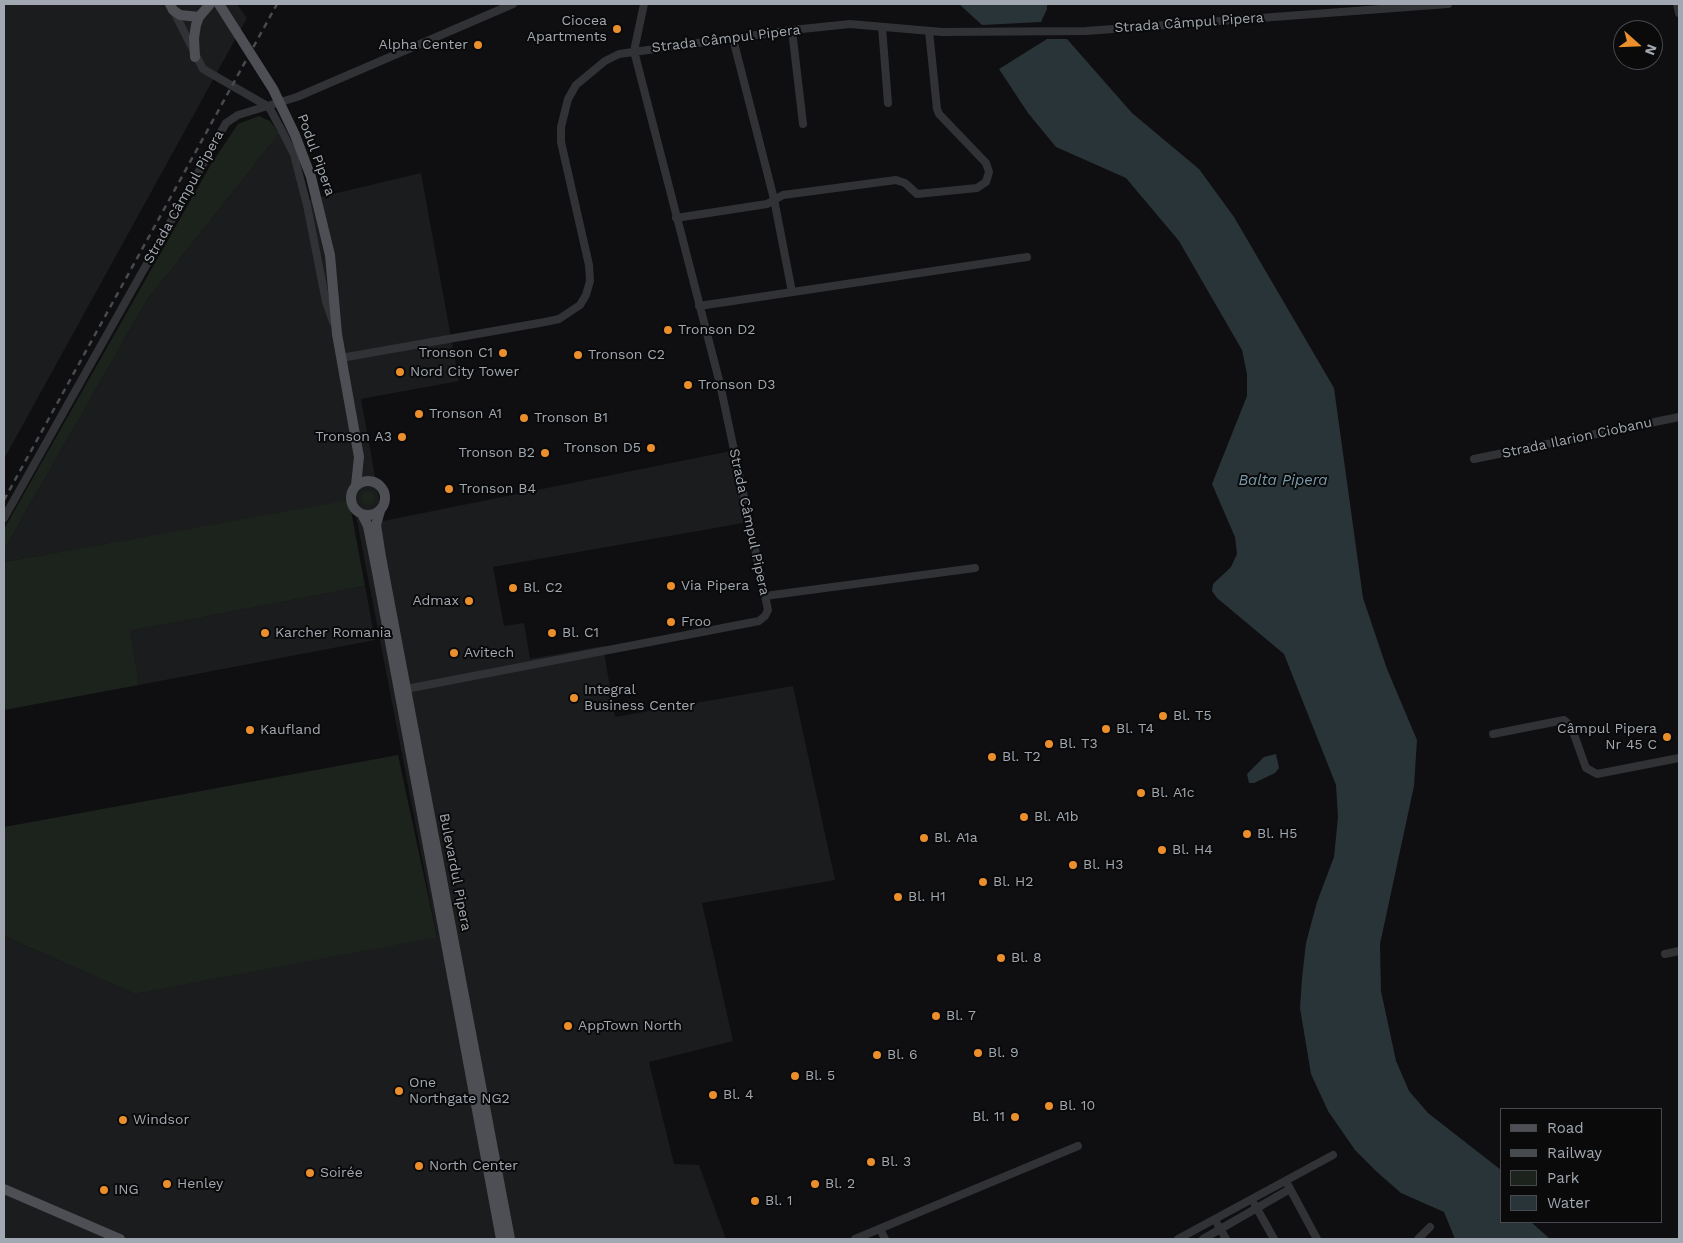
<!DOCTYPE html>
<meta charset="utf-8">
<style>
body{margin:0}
#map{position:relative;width:1683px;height:1243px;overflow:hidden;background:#0f0f11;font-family:"Work Sans",sans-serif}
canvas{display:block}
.frame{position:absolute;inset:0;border:5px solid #a1a8b1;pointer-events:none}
.legend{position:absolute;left:1500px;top:1108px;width:162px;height:115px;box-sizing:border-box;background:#0a0a0b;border:1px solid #46494d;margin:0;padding:6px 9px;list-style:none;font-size:15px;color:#a1a8b1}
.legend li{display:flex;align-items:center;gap:10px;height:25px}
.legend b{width:25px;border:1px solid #46494d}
.north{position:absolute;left:1613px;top:20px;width:50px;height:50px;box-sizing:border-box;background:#0a0a0b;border:1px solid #46494d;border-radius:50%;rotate:110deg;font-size:14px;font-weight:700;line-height:20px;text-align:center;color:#a1a8b1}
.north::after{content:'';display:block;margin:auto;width:18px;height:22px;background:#eb8f2d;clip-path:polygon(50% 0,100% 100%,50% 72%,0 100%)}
</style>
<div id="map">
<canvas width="1683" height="1243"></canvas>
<div class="frame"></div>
<ul class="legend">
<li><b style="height:6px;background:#4d4f54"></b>Road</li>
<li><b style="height:6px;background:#474a4e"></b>Railway</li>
<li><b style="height:14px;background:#1c231c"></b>Park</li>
<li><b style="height:14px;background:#293438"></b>Water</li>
</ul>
<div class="north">N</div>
</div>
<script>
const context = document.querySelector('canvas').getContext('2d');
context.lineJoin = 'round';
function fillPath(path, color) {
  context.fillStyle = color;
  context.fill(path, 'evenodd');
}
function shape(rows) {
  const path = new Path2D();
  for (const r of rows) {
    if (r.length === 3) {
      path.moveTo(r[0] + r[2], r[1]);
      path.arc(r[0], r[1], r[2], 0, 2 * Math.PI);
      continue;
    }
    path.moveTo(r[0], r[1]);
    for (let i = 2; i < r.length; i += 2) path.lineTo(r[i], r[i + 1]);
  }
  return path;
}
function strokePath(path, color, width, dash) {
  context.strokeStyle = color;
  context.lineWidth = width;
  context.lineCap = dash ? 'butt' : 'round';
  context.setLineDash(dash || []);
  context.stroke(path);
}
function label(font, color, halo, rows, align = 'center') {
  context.font = font + ' "Work Sans",sans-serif';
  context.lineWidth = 4;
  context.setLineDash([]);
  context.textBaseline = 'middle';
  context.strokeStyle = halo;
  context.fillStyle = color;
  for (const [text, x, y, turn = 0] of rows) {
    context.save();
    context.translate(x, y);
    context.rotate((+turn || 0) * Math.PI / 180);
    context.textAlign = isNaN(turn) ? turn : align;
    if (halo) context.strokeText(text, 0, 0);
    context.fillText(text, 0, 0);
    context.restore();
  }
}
fillPath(shape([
 [4,4,237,4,247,18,4,459],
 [279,134,293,163,303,201,421,173,459,381,361,399,383,521,731,451,749,522,493,567,504,626,524,623,530,659,603,646,615,717,793,686,835,880,702,903,733,1041,649,1062,674,1164,699,1165,726,1239,4,1239,4,936,135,994,437,936,353,500,4,562,4,550,147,300],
 [365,586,375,640,139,685,129,631]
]), '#1b1c1d');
fillPath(shape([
 [259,116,270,121,279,134,147,300,4,550,4,529,210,166,238,124],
 [368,498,7],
 [349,500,365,586,130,631,139,685,4,710,4,562],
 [398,755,437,937,135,994,4,936,4,827]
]), '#1c231c');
fillPath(shape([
 [959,4,1047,4,1047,9,1041,22,982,25],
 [1047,39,1067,39,1132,113,1199,169,1234,217,1334,388,1363,598,1387,669,1417,740,1414,786,1380,944,1381,991,1396,1061,1409,1091,1428,1113,1501,1170,1502,1222,1531,1222,1550,1239,1455,1239,1444,1212,1401,1193,1377,1172,1355,1150,1328,1111,1311,1074,1300,1008,1302,978,1306,943,1317,902,1334,857,1338,817,1336,785,1284,654,1217,598,1212,591,1213,584,1231,567,1237,554,1235,537,1212,484,1247,396,1247,374,1242,350,1179,241,1126,178,1056,147,1028,113,999,69],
 [1276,754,1279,768,1275,773,1254,783,1249,783,1247,774,1264,757]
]), '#293438');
strokePath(shape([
 [1677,4,1679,13],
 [173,10,203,69,269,107,283,133,294,155,307,205,326,302,333,322],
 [882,27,888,103],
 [792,30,803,124],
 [733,39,774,199,792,292],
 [676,218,767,204,783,195,896,180,905,183,917,194,977,188,986,182,989,172,986,163,939,114,937,109,929,31],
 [699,306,1027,257],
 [341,358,545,322,559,319,580,305,586,295,590,281,589,265,561,142,561,127,568,99,576,85,605,61,619,54,792,30,850,24,942,32,1086,31,1448,4],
 [1474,459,1679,417],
 [4,518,226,123,238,115,297,97,513,4],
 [765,596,975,568],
 [406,689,759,621,765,616,768,610,720,384,634,51,644,4],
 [1493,734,1564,720,1571,726,1586,768,1597,774,1679,758],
 [1665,954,1679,951],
 [1288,1185,1317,1239],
 [1255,1205,1274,1239],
 [1218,1225,1226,1239],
 [880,1229,885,1239],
 [855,1239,1078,1146],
 [1178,1239,1333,1155],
 [1203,1239,1290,1189],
 [1418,1239,1430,1227]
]), '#303235', 8);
strokePath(shape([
 [170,4,173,10,180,15,199,17],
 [195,57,194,38,196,25,199,17,210,4],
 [337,334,359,457,356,485],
 [368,498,17],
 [380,511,376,525,381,557,510,1239],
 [362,514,368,526,377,572,501,1239],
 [4,1189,120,1239]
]), '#4d4f54', 10);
strokePath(shape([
 [4,500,277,4]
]), '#474a4e', 2.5, [6, 5]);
strokePath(shape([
 [219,4,273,89,295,135,311,177,330,255,337,334]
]), '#4d4f54', 10);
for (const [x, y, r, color] of [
 [617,29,5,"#eb8f2d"],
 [478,45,5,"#eb8f2d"],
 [668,330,5,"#eb8f2d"],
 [503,353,5,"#eb8f2d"],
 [578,355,5,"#eb8f2d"],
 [400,372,5,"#eb8f2d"],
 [688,385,5,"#eb8f2d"],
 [419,414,5,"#eb8f2d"],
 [524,418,5,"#eb8f2d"],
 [402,437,5,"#eb8f2d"],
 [651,448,5,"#eb8f2d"],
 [545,453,5,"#eb8f2d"],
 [449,489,5,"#eb8f2d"],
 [671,586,5,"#eb8f2d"],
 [513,588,5,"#eb8f2d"],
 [469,601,5,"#eb8f2d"],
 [671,622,5,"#eb8f2d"],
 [265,633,5,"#eb8f2d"],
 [552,633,5,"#eb8f2d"],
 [454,653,5,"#eb8f2d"],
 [574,698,5,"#eb8f2d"],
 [1163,716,5,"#eb8f2d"],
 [1106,729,5,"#eb8f2d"],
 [250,730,5,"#eb8f2d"],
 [1667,737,5,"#eb8f2d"],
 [1049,744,5,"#eb8f2d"],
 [992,757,5,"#eb8f2d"],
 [1141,793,5,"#eb8f2d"],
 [1024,817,5,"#eb8f2d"],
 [1247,834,5,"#eb8f2d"],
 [924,838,5,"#eb8f2d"],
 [1162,850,5,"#eb8f2d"],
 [1073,865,5,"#eb8f2d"],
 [983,882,5,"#eb8f2d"],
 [898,897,5,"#eb8f2d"],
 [1001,958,5,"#eb8f2d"],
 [936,1016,5,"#eb8f2d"],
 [568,1026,5,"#eb8f2d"],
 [978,1053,5,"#eb8f2d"],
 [877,1055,5,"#eb8f2d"],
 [795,1076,5,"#eb8f2d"],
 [399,1091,5,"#eb8f2d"],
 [713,1095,5,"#eb8f2d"],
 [1049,1106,5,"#eb8f2d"],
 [1015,1117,5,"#eb8f2d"],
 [123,1120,5,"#eb8f2d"],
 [871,1162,5,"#eb8f2d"],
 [419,1166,5,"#eb8f2d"],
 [310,1173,5,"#eb8f2d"],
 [167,1184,5,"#eb8f2d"],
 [815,1184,5,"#eb8f2d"],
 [104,1190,5,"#eb8f2d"],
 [755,1201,5,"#eb8f2d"]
]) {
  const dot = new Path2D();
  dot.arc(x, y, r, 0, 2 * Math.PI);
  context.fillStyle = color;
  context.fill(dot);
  strokePath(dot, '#0a0a0b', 2);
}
label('14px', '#a1a8b1', '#0a0a0b', [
 ["Ciocea",607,21,"right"],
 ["Apartments",607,37,"right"],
 ["Alpha Center",468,45,"right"],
 ["Tronson D2",678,330],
 ["Tronson C1",493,353,"right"],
 ["Tronson C2",588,355],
 ["Nord City Tower",410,372],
 ["Tronson D3",698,385],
 ["Tronson A1",429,414],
 ["Tronson B1",534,418],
 ["Tronson A3",392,437,"right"],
 ["Tronson D5",641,448,"right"],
 ["Tronson B2",535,453,"right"],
 ["Tronson B4",459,489],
 ["Via Pipera",681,586],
 ["Bl. C2",523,588],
 ["Admax",459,601,"right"],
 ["Froo",681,622],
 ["Karcher Romania",275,633],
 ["Bl. C1",562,633],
 ["Avitech",464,653],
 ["Integral",584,690],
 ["Business Center",584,706],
 ["Bl. T5",1173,716],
 ["Bl. T4",1116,729],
 ["Câmpul Pipera",1657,729,"right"],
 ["Nr 45 C",1657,745,"right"],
 ["Kaufland",260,730],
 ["Bl. T3",1059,744],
 ["Bl. T2",1002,757],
 ["Bl. A1c",1151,793],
 ["Bl. A1b",1034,817],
 ["Bl. H5",1257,834],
 ["Bl. A1a",934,838],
 ["Bl. H4",1172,850],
 ["Bl. H3",1083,865],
 ["Bl. H2",993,882],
 ["Bl. H1",908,897],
 ["Bl. 8",1011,958],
 ["Bl. 7",946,1016],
 ["AppTown North",578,1026],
 ["Bl. 9",988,1053],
 ["Bl. 6",887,1055],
 ["Bl. 5",805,1076],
 ["One",409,1083],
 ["Northgate NG2",409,1099],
 ["Bl. 4",723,1095],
 ["Bl. 10",1059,1106],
 ["Bl. 11",1005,1117,"right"],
 ["Windsor",133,1120],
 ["Bl. 3",881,1162],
 ["North Center",429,1166],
 ["Soirée",320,1173],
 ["Henley",177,1184],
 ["Bl. 2",825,1184],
 ["ING",114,1190],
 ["Bl. 1",765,1201]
], 'left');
label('14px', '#a1a8b1', '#0a0a0b', [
 ["Strada Câmpul Pipera",1189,23,-4],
 ["Strada Câmpul Pipera",726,39,-7],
 ["Podul Pipera",316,155,70],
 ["Strada Câmpul Pipera",184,197,-61],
 ["Strada Ilarion Ciobanu",1577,438,-12],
 ["Strada Câmpul Pipera",749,522,78],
 ["Bulevardul Pipera",455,872,79]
]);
label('italic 15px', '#789bac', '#0a0a0b', [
 ["Balta Pipera",1283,481]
]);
</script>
